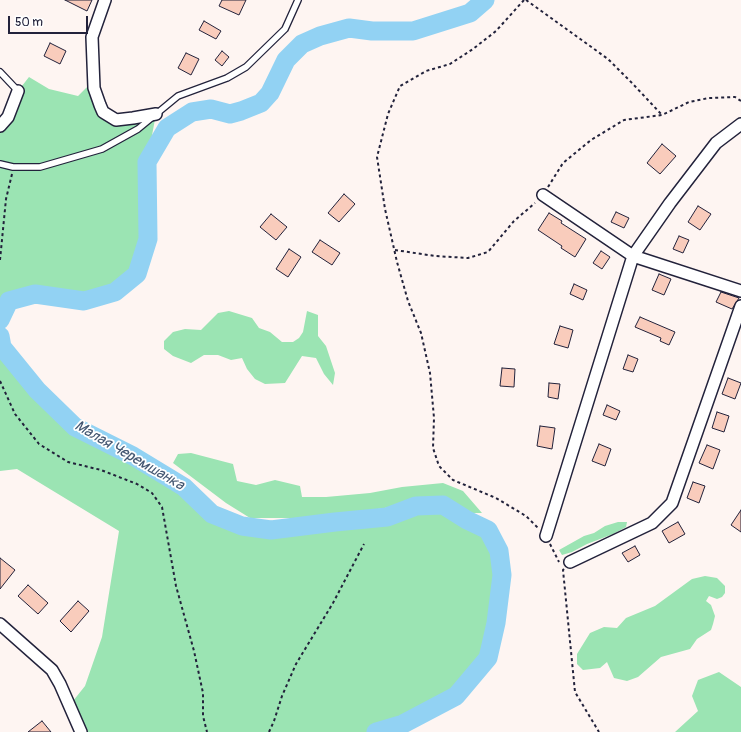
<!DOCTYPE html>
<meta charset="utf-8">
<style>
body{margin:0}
#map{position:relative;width:741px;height:732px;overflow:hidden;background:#fef5f2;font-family:Pangolin,sans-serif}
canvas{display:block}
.scale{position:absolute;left:8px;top:16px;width:80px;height:18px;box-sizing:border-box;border:2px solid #22223b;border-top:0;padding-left:5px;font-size:12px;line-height:14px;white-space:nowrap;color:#22223b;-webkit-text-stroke:3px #fff;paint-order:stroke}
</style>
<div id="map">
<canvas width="741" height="732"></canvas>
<div class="scale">50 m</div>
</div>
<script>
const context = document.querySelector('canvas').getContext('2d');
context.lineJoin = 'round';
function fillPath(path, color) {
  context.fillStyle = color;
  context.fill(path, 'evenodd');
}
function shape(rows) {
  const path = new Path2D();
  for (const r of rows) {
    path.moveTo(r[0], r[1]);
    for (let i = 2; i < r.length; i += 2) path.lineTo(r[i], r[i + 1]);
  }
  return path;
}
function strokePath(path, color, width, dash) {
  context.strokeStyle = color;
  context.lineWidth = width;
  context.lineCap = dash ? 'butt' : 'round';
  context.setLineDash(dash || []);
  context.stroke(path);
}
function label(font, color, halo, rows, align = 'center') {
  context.font = font + ' Pangolin,sans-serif';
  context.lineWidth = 3.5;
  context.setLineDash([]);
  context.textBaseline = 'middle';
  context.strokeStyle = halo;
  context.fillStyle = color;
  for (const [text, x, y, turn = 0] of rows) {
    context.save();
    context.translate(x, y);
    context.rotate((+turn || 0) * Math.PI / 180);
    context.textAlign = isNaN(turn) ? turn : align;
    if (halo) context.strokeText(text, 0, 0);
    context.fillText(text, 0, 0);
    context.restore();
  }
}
fillPath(shape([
 [29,77,49,89,78,96,89,85,116,120,156,114,147,162,148,239,137,274,115,292,84,301,62,297,25,296,9,301,0,320,0,126,18,91],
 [229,311,252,318,259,328,270,332,282,342,293,342,299,338,303,332,307,311,318,315,318,336,326,346,335,373,333,385,324,374,316,358,302,356,285,383,265,384,255,379,247,369,242,358,231,360,218,355,204,355,191,363,173,356,164,349,164,341,173,332,185,329,201,330,218,313],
 [0,336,2,347,37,390,75,427,133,456,184,487,212,514,242,526,271,530,335,522,387,517,416,506,443,505,467,520,488,530,499,551,502,575,496,623,488,658,447,700,403,724,376,732,81,732,69,706,85,686,102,637,119,531,17,469,0,471],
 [191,453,233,464,237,481,256,485,275,480,300,486,302,497,326,497,370,493,402,487,443,483,463,491,482,513,467,513,442,498,413,500,385,508,340,514,295,518,250,518,226,503,173,463,178,454],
 [618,522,627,522,626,527,613,534,587,544,572,552,562,555,559,550,584,536,594,533,605,526],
 [705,576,717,578,725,586,725,593,722,597,717,599,709,596,706,601,711,605,715,616,713,624,711,630,697,639,690,649,661,657,638,677,627,681,614,678,607,662,600,668,583,670,577,664,577,654,590,633,604,627,617,628,626,618,655,606,692,579],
 [719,672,741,687,741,732,675,732,698,711,692,696,698,680]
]), '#9be4b3');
strokePath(shape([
 [0,320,9,301,35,294,84,301,115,292,137,274,148,239,147,162,167,128,192,112,211,109,230,114,241,111,261,103,270,93,286,60,302,44,320,36,349,28,372,31,413,31,470,13,485,0],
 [0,336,2,347,37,390,75,427,133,456,184,487,212,514,242,526,271,530,335,522,387,517,416,506,443,505,467,520,488,530,499,551,502,575,496,623,488,658,456,696,403,724,376,732]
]), '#92d2f3', 19);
const building = shape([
 [65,0,92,0,87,11,65,0],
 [222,0,246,0,239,15,219,6,222,0],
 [204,21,221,31,216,39,199,30,204,21],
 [50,43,66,51,60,64,44,56,50,43],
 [222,51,229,57,222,66,215,60,222,51],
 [186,53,199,59,191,75,178,68,186,53],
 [662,144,676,156,660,174,647,163,662,144],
 [344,194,355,204,339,222,328,213,344,194],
 [698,206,711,214,700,230,688,222,698,206],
 [616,212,629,218,624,228,611,222,616,212],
 [549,213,562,221,561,223,586,239,575,257,561,248,562,246,538,230,549,213],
 [271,214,287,227,276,240,260,227,271,214],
 [679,236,689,240,683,253,673,249,679,236],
 [320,240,340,253,332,265,312,252,320,240],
 [289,249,301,257,288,277,276,269,289,249],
 [601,251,610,257,602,269,593,263,601,251],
 [659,274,671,279,664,295,652,290,659,274],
 [574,284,587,290,583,300,570,294,574,284],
 [721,292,739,298,732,309,716,302,721,292],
 [640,317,675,332,669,345,660,341,661,338,635,327,640,317],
 [560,326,573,330,568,348,554,344,560,326],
 [628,355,638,359,633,372,623,369,628,355],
 [502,368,515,369,514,387,500,386,502,368],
 [728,378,741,383,735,399,722,394,728,378],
 [549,383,560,384,558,399,548,397,549,383],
 [607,405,620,411,616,420,603,415,607,405],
 [717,412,729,416,724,432,712,428,717,412],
 [540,426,555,428,552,449,537,446,540,426],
 [599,444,611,449,605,466,592,461,599,444],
 [707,445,720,450,713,469,699,463,707,445],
 [693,482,705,486,699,503,687,498,693,482],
 [741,510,741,532,731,525,741,510],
 [678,522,685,534,669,543,662,531,678,522],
 [635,546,640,555,628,562,622,553,635,546],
 [0,558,15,570,0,589,0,558],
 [28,585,48,603,38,614,18,596,28,585],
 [78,601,89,611,71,632,60,621,78,601],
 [42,721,51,732,28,732,42,721]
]);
fillPath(building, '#f9ccbc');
strokePath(building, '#22223b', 1);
const lane = shape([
 [0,72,18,91],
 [0,164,13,167,40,167,102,149,138,129,178,96,227,78,246,67,285,29,298,0]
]);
const street = shape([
 [105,0,92,37,94,88,100,105,103,112,116,120,133,118,156,114],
 [0,126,8,117,18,91],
 [543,195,633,256,741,291],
 [546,536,633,256,670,203,716,143,741,124],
 [570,562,652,523,672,503,741,306],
 [0,624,52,670,60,684,81,732]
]);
strokePath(lane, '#22223b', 8);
strokePath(street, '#22223b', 14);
strokePath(shape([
 [524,0,496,31,473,49,450,64,426,71,400,86,388,114,377,157,385,209,397,262,408,301,421,333,430,373,434,418,433,448,439,466,453,480,496,498,526,516,538,528],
 [526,0,608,59,632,83,662,115],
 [548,187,563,163,591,140,624,120,662,115,689,102,709,98,735,97,741,101],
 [395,250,435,256,468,258,488,252,514,221,535,203],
 [0,260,6,199,12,174],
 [0,381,15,414,39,444,68,462,101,470,137,484,152,493,162,507,176,586,194,651,203,693,203,716,207,732],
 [550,544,559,562],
 [564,569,563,570,575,692,599,732],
 [269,732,274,721,282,696,296,664,333,603,364,544]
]), '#22223b', 2, [3, 3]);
strokePath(lane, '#fff', 5.5);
strokePath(street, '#fff', 11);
label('italic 15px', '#445772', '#fff', [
 ["Малая Черемшанка",129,456,30]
]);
</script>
